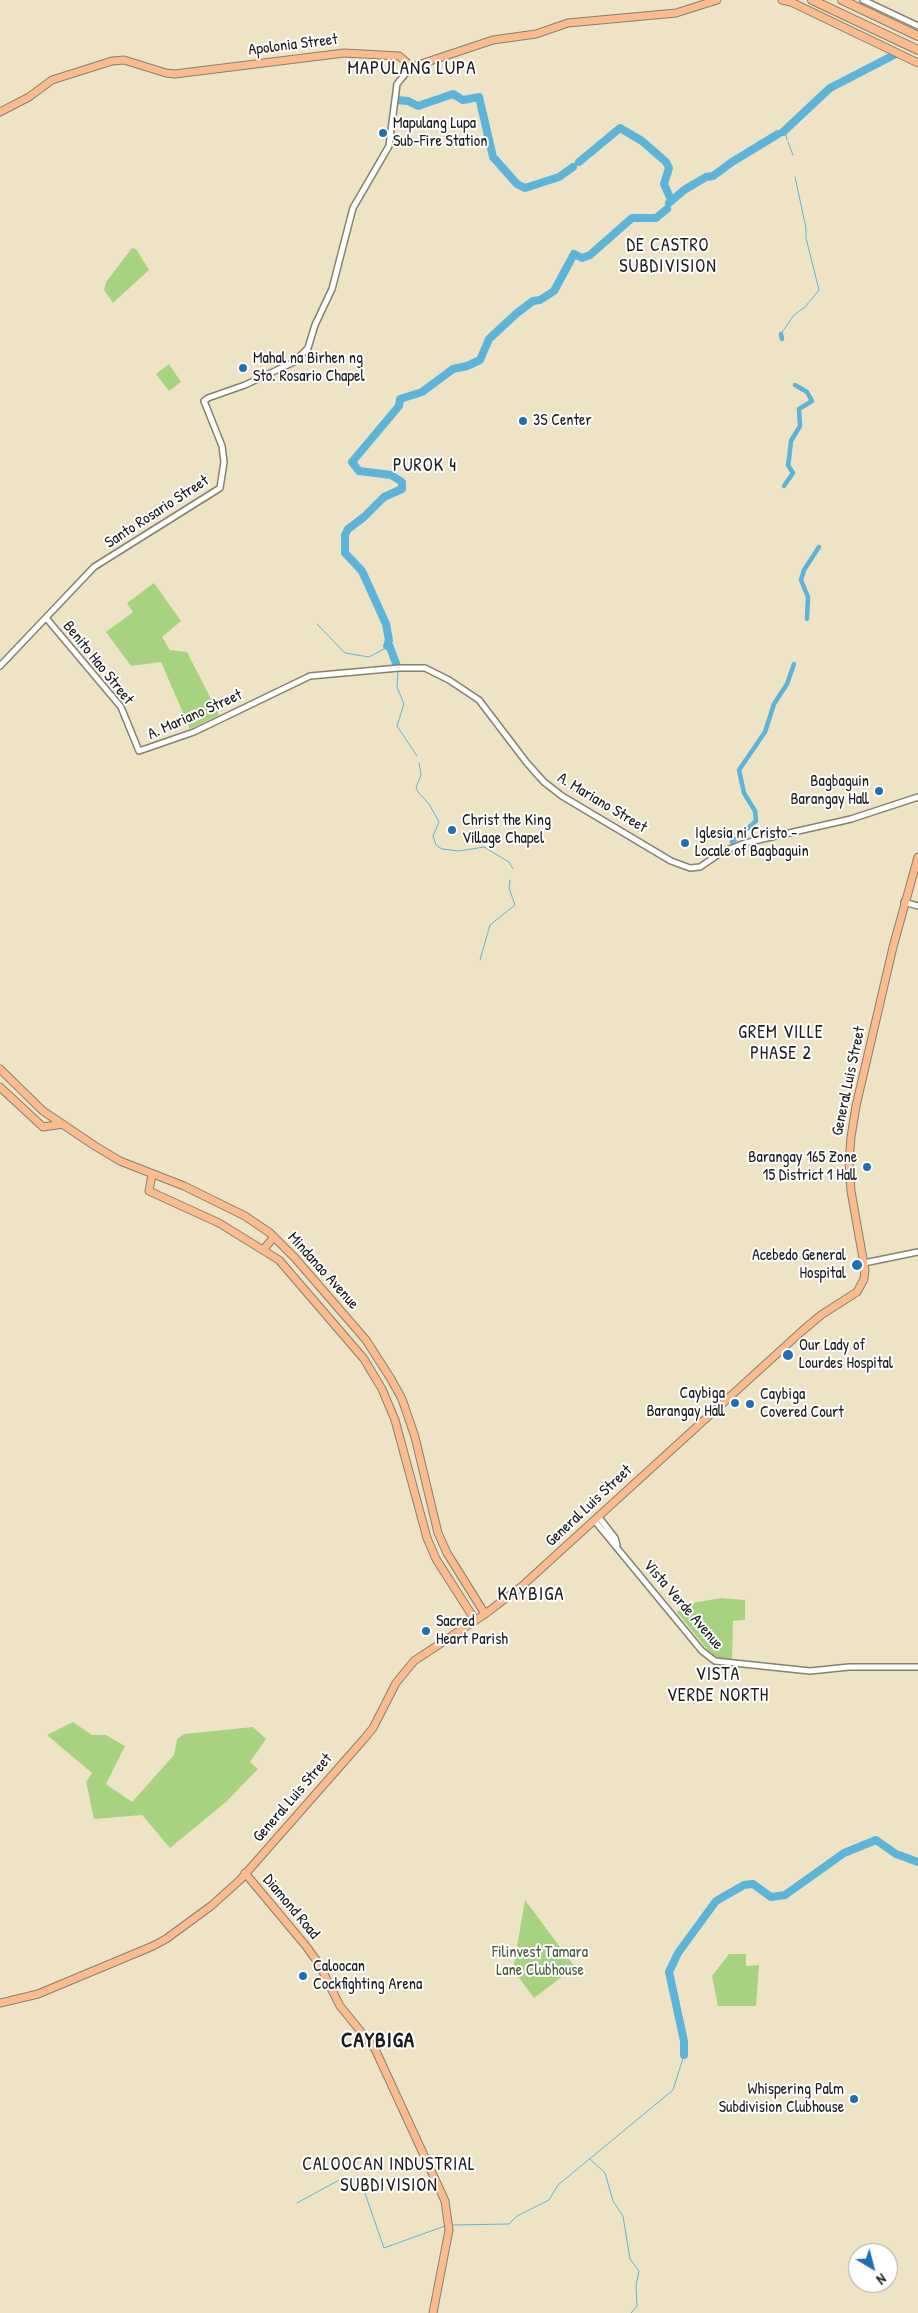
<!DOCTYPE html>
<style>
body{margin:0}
#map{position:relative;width:918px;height:2313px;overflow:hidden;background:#eee4c5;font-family:"Patrick Hand",sans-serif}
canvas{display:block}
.north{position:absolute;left:848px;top:2243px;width:50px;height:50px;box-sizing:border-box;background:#fff;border:1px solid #a4a4a4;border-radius:50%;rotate:143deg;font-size:14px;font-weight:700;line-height:20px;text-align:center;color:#1c1c1c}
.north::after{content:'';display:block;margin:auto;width:18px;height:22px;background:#1f6fb2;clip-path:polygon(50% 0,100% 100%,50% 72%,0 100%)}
</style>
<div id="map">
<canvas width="918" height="2313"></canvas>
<div class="north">N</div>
</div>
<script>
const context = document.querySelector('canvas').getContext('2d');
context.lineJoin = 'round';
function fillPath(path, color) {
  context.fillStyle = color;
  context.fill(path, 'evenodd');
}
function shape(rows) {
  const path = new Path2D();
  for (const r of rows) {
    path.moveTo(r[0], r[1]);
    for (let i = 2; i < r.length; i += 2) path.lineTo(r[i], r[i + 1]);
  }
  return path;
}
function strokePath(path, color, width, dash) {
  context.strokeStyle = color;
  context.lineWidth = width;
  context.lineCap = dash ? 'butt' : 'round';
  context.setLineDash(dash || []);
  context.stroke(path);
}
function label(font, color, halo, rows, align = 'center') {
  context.font = font + ' "Patrick Hand",sans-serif';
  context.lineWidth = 4;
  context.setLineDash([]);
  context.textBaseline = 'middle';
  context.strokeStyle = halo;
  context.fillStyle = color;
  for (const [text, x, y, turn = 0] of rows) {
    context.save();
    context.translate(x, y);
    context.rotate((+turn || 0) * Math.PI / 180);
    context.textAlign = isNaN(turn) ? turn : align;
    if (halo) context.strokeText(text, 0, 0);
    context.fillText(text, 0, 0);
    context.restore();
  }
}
fillPath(shape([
 [132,248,136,249,149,270,113,303,104,290,106,282],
 [169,364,181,382,169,391,156,374],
 [154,583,181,621,162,637,170,650,187,652,219,715,190,729,161,662,131,666,106,632,133,612,127,603],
 [721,1598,745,1600,745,1620,733,1621,732,1660,718,1658,710,1653,677,1612,687,1604],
 [73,1722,92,1735,106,1735,125,1746,106,1784,132,1802,174,1755,177,1739,184,1734,253,1727,266,1739,250,1762,258,1769,226,1802,170,1848,142,1815,94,1819,86,1782,92,1773,47,1735],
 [525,1900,575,1967,534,1998,513,1970],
 [729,1954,746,1954,746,1966,759,1965,756,2006,718,2006,712,1976]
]), '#a7d380');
strokePath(shape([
 [785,130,787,140],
 [788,142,793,155],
 [781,334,794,315,805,307,819,290,806,238,806,228,795,177],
 [317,624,345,653,369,657,384,649],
 [398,671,397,687,404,704,397,726,417,756],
 [419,763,421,775,416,787,418,792,429,804,439,822,433,836,436,845,442,849,459,851,484,847,509,862,513,869],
 [480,960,490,925,515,905,509,888,510,880],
 [589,2158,605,2173,613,2201,623,2216,630,2259,639,2271,636,2285,637,2306,631,2313],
 [297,2203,341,2179,360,2179,384,2248,445,2226],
 [451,2225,509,2224,517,2216,549,2200,558,2185,673,2090,684,2055]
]), '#5cb4d9', 1);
strokePath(shape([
 [781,334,782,339],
 [784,486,793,473,788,465,789,459,791,441,800,426,799,409,812,401,807,392,795,385],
 [807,619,808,597,801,580,804,570,819,547],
 [732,842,756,821,755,811,744,793,739,770,765,732,774,704,787,684,794,664]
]), '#5cb4d9', 4.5);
strokePath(shape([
 [396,100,408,101,418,106,453,94,463,100,479,97,493,157,517,184,525,188,559,177,573,167],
 [783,132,830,88,894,55],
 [579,162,620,128,642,141,666,162,669,168,664,184,671,200],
 [669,203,684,190,706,177,713,176,732,162,778,134],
 [389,645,396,663],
 [387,646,389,640,386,624,362,571,345,553,345,535,348,529,364,517,384,497,402,489,402,482,391,475,359,471,352,462,399,406,400,399,422,392,453,369,467,366,480,360,489,339,517,313,533,301,540,300,554,291,574,254,582,258,590,255,632,218,656,218,667,209],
 [899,1855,918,1862],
 [684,2055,684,2041,669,1972,678,1953,716,1901,744,1885,753,1884,771,1897,785,1895,844,1853,876,1840,896,1854]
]), '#5cb4d9', 8);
const minor = shape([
 [863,0,918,26],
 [47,619,121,707,139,751,194,732,310,676,399,668,425,668,449,680,479,700,527,763,544,782,562,796,671,861,690,868,700,867,722,852,745,843,851,819,918,797],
 [0,666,94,567,220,488,224,462,222,446,204,401,208,398,245,385,294,362,308,348,315,325,332,289,353,208,389,146,397,84,411,67],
 [904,902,918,906],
 [864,1263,918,1252],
 [598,1516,615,1538,617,1545],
 [594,1520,702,1651,715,1661,810,1671,849,1667,918,1667]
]);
const major = shape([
 [782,0,791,2,918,63],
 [0,112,29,97,52,80,112,61,124,60,166,73,175,74,344,53,399,56,412,67,493,40,536,34,568,23,676,13,717,0],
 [0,1069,43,1111,95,1146,120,1161,184,1186,245,1216,270,1233,295,1258,366,1340,391,1379,402,1399,415,1437,438,1533,447,1553,485,1614],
 [0,1087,43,1127,63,1124],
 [152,1175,149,1191,219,1223,279,1260,364,1359,382,1389,395,1420,427,1538,436,1559,475,1620],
 [263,1250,274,1237],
 [245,1873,306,1946,319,1964,340,2006,375,2049,445,2201,449,2230,433,2313],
 [0,2003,38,1994,153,1946,166,1939,211,1906,240,1880,364,1739,373,1728,396,1683,414,1661,485,1614,522,1586,802,1331,821,1315,857,1292,864,1279,865,1270,851,1191,849,1162,851,1137,856,1106,893,947,918,857]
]);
const highway = shape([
 [812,0,918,50],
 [842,0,918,36]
]);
strokePath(minor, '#858070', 8);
strokePath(major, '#858070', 9);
strokePath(highway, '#858070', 10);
strokePath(minor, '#fff', 5);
strokePath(major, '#fbbb8d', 7);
strokePath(highway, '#fbbb8d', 8);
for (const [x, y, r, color] of [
 [383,133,5,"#1f6fb2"],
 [243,368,5,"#1f6fb2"],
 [523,421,5,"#1f6fb2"],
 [879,791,5,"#1f6fb2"],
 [452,830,5,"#1f6fb2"],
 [685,843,5,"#1f6fb2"],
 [867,1167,5,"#1f6fb2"],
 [857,1265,6,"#1f6fb2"],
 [788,1355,6,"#1f6fb2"],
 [735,1403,5,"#1f6fb2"],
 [750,1404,5,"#1f6fb2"],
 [426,1631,5,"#1f6fb2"],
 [303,1976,5,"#1f6fb2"],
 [854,2099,5,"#1f6fb2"]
]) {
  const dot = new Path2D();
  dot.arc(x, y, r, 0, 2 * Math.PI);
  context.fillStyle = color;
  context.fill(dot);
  strokePath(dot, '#fff', 2);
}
label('16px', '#1c1c1c', '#fff', [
 ["Apolonia Street",293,45,-7],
 ["Santo Rosario Street",157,512,-33],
 ["Benito Hao Street",98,663,51],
 ["A. Mariano Street",195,715,-24],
 ["A. Mariano Street",602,803,31],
 ["General Luis Street",849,1081,-78],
 ["Mindanao Avenue",323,1271,48],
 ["General Luis Street",589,1506,-43],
 ["Vista Verde Avenue",683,1605,49],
 ["General Luis Street",293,1798,-49],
 ["Diamond Road",291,1907,50]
]);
label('16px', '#1c1c1c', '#fff', [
 ["Mapulang Lupa",393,124],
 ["Sub-Fire Station",393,142],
 ["Mahal na Birhen ng",253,359],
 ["Sto. Rosario Chapel",253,377],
 ["3S Center",533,421],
 ["Bagbaguin",869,782,"right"],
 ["Barangay Hall",869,800,"right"],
 ["Christ the King",462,821],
 ["Village Chapel",462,839],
 ["Iglesia ni Cristo -",695,834],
 ["Locale of Bagbaguin",695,852],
 ["Barangay 165 Zone",857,1158,"right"],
 ["15 District 1 Hall",857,1176,"right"],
 ["Acebedo General",846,1256,"right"],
 ["Hospital",846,1274,"right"],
 ["Our Lady of",799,1346],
 ["Lourdes Hospital",799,1364],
 ["Caybiga",725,1394,"right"],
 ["Barangay Hall",725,1412,"right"],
 ["Caybiga",760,1395],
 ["Covered Court",760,1413],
 ["Sacred",436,1622],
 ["Heart Parish",436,1640],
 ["Caloocan",313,1967],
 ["Cockfighting Arena",313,1985],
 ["Whispering Palm",844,2090,"right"],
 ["Subdivision Clubhouse",844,2108,"right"]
], 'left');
label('16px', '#4d5c3f', '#fff', [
 ["Filinvest Tamara",540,1953],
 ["Lane Clubhouse",540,1971]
]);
context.letterSpacing = '1px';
label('18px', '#1c1c1c', '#fff', [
 ["DE CASTRO",668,246],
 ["SUBDIVISION",668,267],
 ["PUROK 4",425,466],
 ["GREM VILLE",781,1033],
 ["PHASE 2",781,1054],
 ["VISTA",718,1675],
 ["VERDE NORTH",718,1696],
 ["CALOOCAN INDUSTRIAL",389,2165],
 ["SUBDIVISION",389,2186]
]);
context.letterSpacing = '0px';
context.letterSpacing = '1px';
label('19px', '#1c1c1c', '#fff', [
 ["MAPULANG LUPA",412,69],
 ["KAYBIGA",531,1595]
]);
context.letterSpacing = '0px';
context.letterSpacing = '1px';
label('bold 21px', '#1c1c1c', '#fff', [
 ["CAYBIGA",378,2041]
]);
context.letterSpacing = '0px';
</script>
